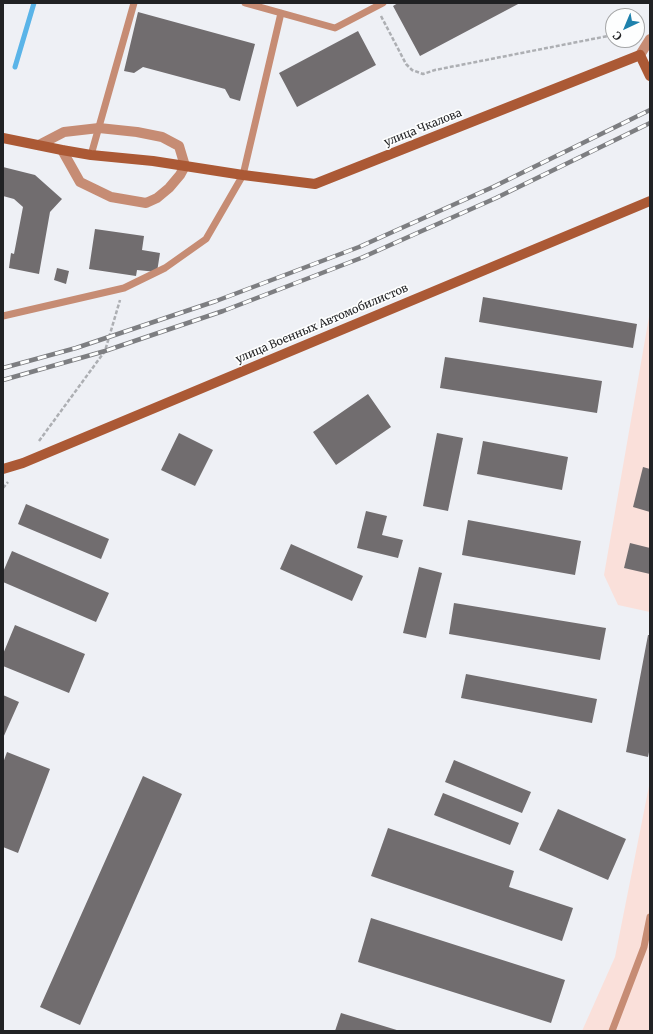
<!DOCTYPE html>
<meta charset="utf-8">
<style>
body{margin:0}
#map{position:relative;width:653px;height:1034px;overflow:hidden;background:#eef0f5;font-family:Merriweather,serif}
canvas{display:block}
.frame{position:absolute;inset:0;border:4px solid #212224;pointer-events:none}
.north{position:absolute;left:605px;top:8px;width:40px;height:40px;box-sizing:border-box;background:#fdfefe;border:1px solid #a5a6a7;border-radius:50%;rotate:224deg;font-size:11px;font-weight:700;line-height:16px;text-align:center;color:#212224}
.north::after{content:'';display:block;margin:auto;width:14px;height:18px;background:#1e81ac;clip-path:polygon(50% 0,100% 100%,50% 72%,0 100%)}
</style>
<div id="map">
<canvas width="653" height="1034"></canvas>
<div class="frame"></div>
<div class="north">С</div>
</div>
<script>
const context = document.querySelector('canvas').getContext('2d');
context.lineJoin = 'round';
function fillPath(path, color) {
  context.fillStyle = color;
  context.fill(path, 'evenodd');
}
function shape(rows) {
  const path = new Path2D();
  for (const r of rows) {
    path.moveTo(r[0], r[1]);
    for (let i = 2; i < r.length; i += 2) path.lineTo(r[i], r[i + 1]);
  }
  return path;
}
function strokePath(path, color, width, dash) {
  context.strokeStyle = color;
  context.lineWidth = width;
  context.lineCap = dash ? 'butt' : 'round';
  context.setLineDash(dash || []);
  context.stroke(path);
}
function label(font, color, halo, rows, align = 'center') {
  context.font = font + ' Merriweather,serif';
  context.lineWidth = 3.5;
  context.setLineDash([]);
  context.textBaseline = 'middle';
  context.strokeStyle = halo;
  context.fillStyle = color;
  for (const [text, x, y, turn = 0] of rows) {
    context.save();
    context.translate(x, y);
    context.rotate((+turn || 0) * Math.PI / 180);
    context.textAlign = isNaN(turn) ? turn : align;
    if (halo) context.strokeText(text, 0, 0);
    context.fillText(text, 0, 0);
    context.restore();
  }
}
fillPath(shape([
 [650,311,650,612,618,605,604,575],
 [650,781,650,1031,582,1031,615,957]
]), '#fae0da');
strokePath(shape([
 [15,67,34,3]
]), '#5ab4e8', 5);
fillPath(shape([
 [398,3,520,3,420,56,393,6],
 [138,12,255,44,240,101,230,98,225,89,143,67,134,73,124,71],
 [358,31,376,65,297,107,279,73],
 [3,167,35,175,62,199,50,212,39,274,9,268,11,253,14,254,23,207,14,199,3,196],
 [95,229,144,236,142,250,160,253,157,272,137,270,136,276,89,269],
 [57,268,69,271,66,284,54,280],
 [483,297,637,324,633,348,479,322],
 [445,357,602,381,597,413,440,388],
 [368,394,391,427,336,465,313,432],
 [179,433,213,450,195,486,161,470],
 [437,433,463,438,448,511,423,506],
 [483,441,568,457,562,490,477,474],
 [643,467,650,469,650,512,633,507],
 [26,504,109,539,101,559,18,524],
 [366,511,387,516,382,535,403,540,398,558,357,548],
 [468,520,581,541,575,575,462,555],
 [630,543,650,548,650,574,624,568],
 [291,544,363,576,352,601,280,569],
 [12,551,109,593,96,622,3,582,3,572],
 [419,567,442,573,426,638,403,633],
 [454,603,606,628,600,660,449,634],
 [15,625,85,654,69,693,3,666,3,654],
 [648,635,650,635,650,747,648,757,626,752],
 [466,674,597,699,592,723,461,698],
 [3,695,19,702,3,738],
 [7,752,50,769,18,853,3,847,3,763],
 [454,760,531,792,522,813,445,782],
 [143,776,182,794,80,1025,40,1007],
 [443,793,519,823,510,845,434,815],
 [558,809,626,839,608,880,539,850],
 [388,828,514,871,509,887,573,908,562,941,371,876],
 [371,918,565,980,551,1023,358,962],
 [341,1013,400,1031,335,1031]
]), '#716d6f');
strokePath(shape([
 [381,16,406,64,412,70,423,74,435,70,613,35],
 [39,441,105,351,120,300],
 [3,488,8,482]
]), '#adafb3', 2.5, [4, 2]);
strokePath(shape([
 [245,3,335,28,383,3],
 [91,155,134,3],
 [3,316,124,288,165,268,206,239,243,175,281,13],
 [612,1031,644,947,650,917]
]), '#c68c74', 7);
strokePath(shape([
 [640,55,650,39],
 [39,145,64,132,99,128,137,132,162,137,179,146,185,166,180,175,169,188,157,198,146,203,111,197,80,182,62,150]
]), '#c68c74', 10);
strokePath(shape([
 [3,138,62,150,91,155,153,161,243,175,315,184,640,55,650,76],
 [3,469,23,463,650,201]
]), '#ab5935', 10);
const rail = shape([
 [3,368,76,348,216,301,359,247,493,187,650,110],
 [3,380,105,351,223,311,361,258,496,198,650,123]
]);
strokePath(rail, '#7d7e81', 4.5);
strokePath(rail, '#fdfefe', 3, [9]);
label('11px', '#212224', '#fdfefe', [
 ["улица Чкалова",423,128,-22],
 ["улица Военных Автомобилистов",322,324,-23]
]);
</script>
